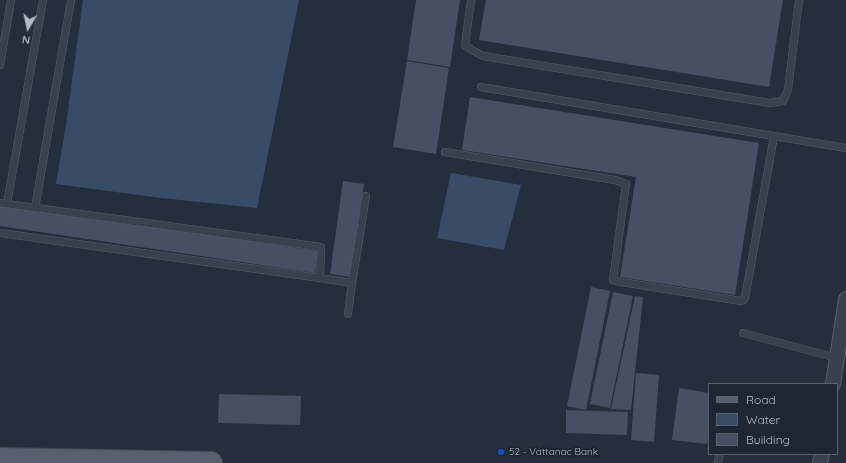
<!DOCTYPE html>
<style>
body{margin:0}
#map{position:relative;width:846px;height:463px;overflow:hidden;background:#242f3e;font-family:Quicksand,sans-serif}
canvas{display:block}
.legend{position:absolute;left:708px;top:383px;width:130px;height:72px;box-sizing:border-box;background:#1d2633;border:1px solid #59626f;margin:0;padding:5px 7px;list-style:none;font-size:12px;color:#b4bcc9}
.legend li{display:flex;align-items:center;gap:8px;height:20px}
.legend b{width:20px;border:1px solid #59626f}
.north{position:absolute;left:8px;top:8px;width:40px;height:40px;-webkit-text-stroke:3px #1d2633;paint-order:stroke;rotate:189deg;font-size:11px;font-weight:700;line-height:16px;text-align:center;color:#b4bcc9}
.north::after{content:'';display:block;margin:auto;width:14px;height:18px;background:#b4bcc9;clip-path:polygon(50% 0,100% 100%,50% 72%,0 100%)}
</style>
<div id="map">
<canvas width="846" height="463"></canvas>
<ul class="legend">
<li><b style="height:5px;background:#56606e"></b>Road</li>
<li><b style="height:11px;background:#394c67"></b>Water</li>
<li><b style="height:11px;background:#455162"></b>Building</li>
</ul>
<div class="north">N</div>
</div>
<script>
const context = document.querySelector('canvas').getContext('2d');
context.lineJoin = 'round';
function fillPath(path, color) {
  context.fillStyle = color;
  context.fill(path, 'evenodd');
}
function shape(rows) {
  const path = new Path2D();
  for (const r of rows) {
    path.moveTo(r[0], r[1]);
    for (let i = 2; i < r.length; i += 2) path.lineTo(r[i], r[i + 1]);
  }
  return path;
}
function strokePath(path, color, width, dash) {
  context.strokeStyle = color;
  context.lineWidth = width;
  context.lineCap = dash ? 'butt' : 'round';
  context.setLineDash(dash || []);
  context.stroke(path);
}
function label(font, color, halo, rows, align = 'center') {
  context.font = font + ' Quicksand,sans-serif';
  context.lineWidth = 4;
  context.setLineDash([]);
  context.textBaseline = 'middle';
  context.strokeStyle = halo;
  context.fillStyle = color;
  for (const [text, x, y, turn = 0] of rows) {
    context.save();
    context.translate(x, y);
    context.rotate((+turn || 0) * Math.PI / 180);
    context.textAlign = isNaN(turn) ? turn : align;
    if (halo) context.strokeText(text, 0, 0);
    context.fillText(text, 0, 0);
    context.restore();
  }
}
fillPath(shape([
 [83,0,299,0,257,208,161,198,56,184,66,125],
 [451,173,521,185,504,250,437,238]
]), '#394c67');
fillPath(shape([
 [416,0,460,0,450,67,407,60],
 [486,0,783,0,769,87,479,40],
 [407,61,449,68,436,154,393,147],
 [470,97,759,143,735,295,620,277,636,177,462,150],
 [343,181,364,184,351,277,330,274],
 [0,204,318,251,315,273,0,226],
 [591,287,610,291,586,410,567,406],
 [613,292,633,296,610,408,590,404],
 [635,296,643,297,631,410,611,409],
 [636,373,659,375,654,442,631,440],
 [679,388,709,393,709,430,707,444,672,440],
 [219,394,301,396,300,425,218,423],
 [566,410,628,412,627,435,566,433]
]), '#455162');
const lane = shape([
 [471,0,465,45,472,50,483,56,770,103,783,101,788,90,799,0],
 [0,65,11,0],
 [481,87,846,148],
 [445,152,615,180,626,184,613,280,615,281,741,301,744,300,745,298,774,136],
 [0,203,321,247,320,278,352,283,348,314],
 [7,204,43,0],
 [35,208,71,0],
 [0,233,320,278],
 [352,283,366,196],
 [743,333,837,358],
 [718,463,719,454]
]);
const street = shape([
 [833,384,846,299],
 [820,463,822,454]
]);
const primary = shape([
 [0,459,211,463]
]);
strokePath(lane, '#565f6c', 8);
strokePath(street, '#565f6c', 16);
strokePath(primary, '#414a57', 24);
strokePath(lane, '#38414e', 7);
strokePath(street, '#38414e', 14);
strokePath(primary, '#56606e', 22);
for (const [x, y, r, color] of [
 [501,452,4,"#1a4fb4"]
]) {
  const dot = new Path2D();
  dot.arc(x, y, r, 0, 2 * Math.PI);
  context.fillStyle = color;
  context.fill(dot);
  strokePath(dot, '#1d2633', 1.5);
}
label('10px', '#b4bcc9', '#1d2633', [
 ["52 - Vattanac Bank",509,452]
], 'left');
</script>
